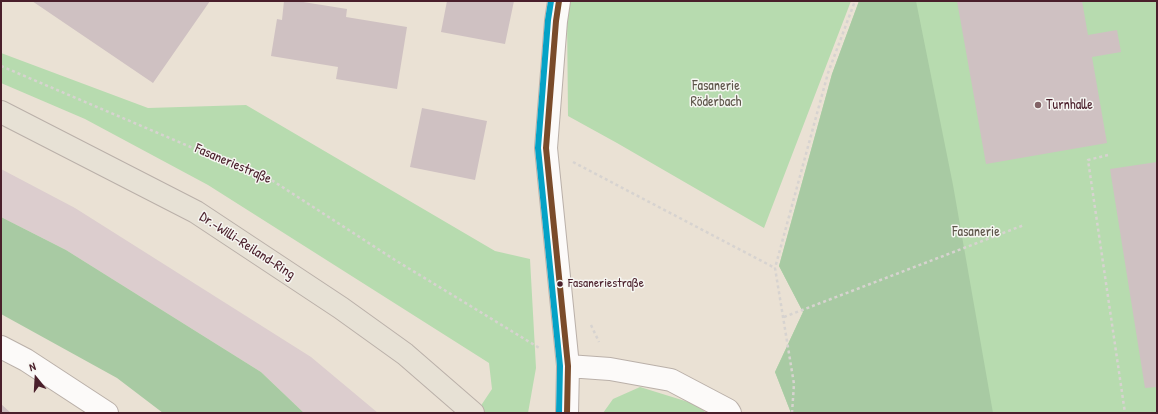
<!DOCTYPE html>
<meta charset="utf-8">
<style>
body{margin:0}
#map{position:relative;width:1158px;height:414px;overflow:hidden;background:#eae1d4;font-family:"Patrick Hand",sans-serif}
canvas{display:block}
.frame{position:absolute;inset:0;border:2px solid #4a1f2b;pointer-events:none}
.north{position:absolute;left:16px;top:358px;width:40px;height:40px;-webkit-text-stroke:3px #f6f6f2;paint-order:stroke;rotate:342deg;font-size:11px;font-weight:700;line-height:16px;text-align:center;color:#4a1f2b}
.north::after{content:'';display:block;margin:auto;width:14px;height:18px;background:#4a1f2b;clip-path:polygon(50% 0,100% 100%,50% 72%,0 100%)}
</style>
<div id="map">
<canvas width="1158" height="414"></canvas>
<div class="frame"></div>
<div class="north">N</div>
</div>
<script>
const context = document.querySelector('canvas').getContext('2d');
context.lineJoin = 'round';
function fillPath(path, color) {
  context.fillStyle = color;
  context.fill(path, 'evenodd');
}
function shape(rows) {
  const path = new Path2D();
  for (const r of rows) {
    path.moveTo(r[0], r[1]);
    for (let i = 2; i < r.length; i += 2) path.lineTo(r[i], r[i + 1]);
  }
  return path;
}
function strokePath(path, color, width, dash) {
  context.strokeStyle = color;
  context.lineWidth = width;
  context.lineCap = dash ? 'butt' : 'round';
  context.setLineDash(dash || []);
  context.stroke(path);
}
function label(font, color, halo, rows, align = 'center') {
  context.font = font + ' "Patrick Hand",sans-serif';
  context.lineWidth = 3;
  context.setLineDash([]);
  context.textBaseline = 'middle';
  context.strokeStyle = halo;
  context.fillStyle = color;
  for (const [text, x, y, turn = 0] of rows) {
    context.save();
    context.translate(x, y);
    context.rotate((+turn || 0) * Math.PI / 180);
    context.textAlign = isNaN(turn) ? turn : align;
    if (halo) context.strokeText(text, 0, 0);
    context.fillText(text, 0, 0);
    context.restore();
  }
}
fillPath(shape([
 [1,169,75,208,311,357,378,413,304,413,261,372,66,250,1,217]
]), '#dccdce');
fillPath(shape([
 [570,1,851,1,764,228,617,143,568,116,567,14],
 [859,1,1157,1,1157,413,791,413,775,372,803,312,779,266,832,74],
 [1,53,148,108,246,105,495,251,530,259,536,368,528,413,476,413,492,389,489,363,208,185,85,119,1,83],
 [640,387,698,405,706,413,603,413,613,399]
]), '#b7dbaf');
fillPath(shape([
 [859,1,916,1,953,185,993,413,791,413,775,372,803,312,779,266,832,74],
 [1,217,66,250,261,372,304,413,163,413,117,378,1,314]
]), '#a8caa3');
fillPath(shape([
 [32,1,210,1,153,83],
 [284,1,297,1,347,9,346,17,407,27,397,89,336,79,338,67,271,56,277,19,282,20],
 [447,1,514,1,505,44,441,32],
 [957,1,1082,1,1088,35,1117,30,1121,52,1092,57,1107,143,986,164],
 [422,108,487,121,475,180,410,167],
 [1157,162,1157,387,1145,388,1110,169],
 [1,404,11,413,1,413]
]), '#cfc1c2');
const street = shape([
 [559,1,556,21,546,148,568,366,567,413],
 [1,347,26,360,107,413],
 [568,366,610,369,671,380,728,410,730,413]
]);
const highway = shape([
 [1,112,196,212,341,308,405,354,473,413]
]);
strokePath(street, '#bab0a9', 24);
strokePath(highway, '#bab0a9', 24);
strokePath(shape([
 [1,66,207,154,270,179,395,260,541,349],
 [1108,155,1088,160,1125,413],
 [573,162,775,268],
 [784,317,1024,225],
 [591,325,599,342],
 [792,413,794,384,775,268,828,73,855,1]
]), '#d7d3d0', 2.5, [3, 3]);
strokePath(street, '#fcfaf9', 22);
strokePath(highway, '#e7e1d5', 22);
strokePath(shape([
 [559,1,556,21,546,148,568,366,567,413]
]), '#7a4b2a', 6);
strokePath(shape([
 [551,1,548,20,538,148,560,366,559,413]
]), '#04a2c6', 6);
for (const [x, y, r, color] of [
 [1038,105,4,"#826366"],
 [560,284,3.5,"#4a1f2b"]
]) {
  const dot = new Path2D();
  dot.arc(x, y, r, 0, 2 * Math.PI);
  context.fillStyle = color;
  context.fill(dot);
  strokePath(dot, '#f6f6f2', 1.5);
}
label('13px', '#4a1f2b', '#f6f6f2', [
 ["Fasaneriestraße",568,284]
], 'left');
label('14px', '#5e564a', '#f6f6f2', [
 ["Fasanerie",716,86],
 ["Röderbach",716,102],
 ["Fasanerie",976,232]
]);
label('14px', '#4a1f2b', '#f6f6f2', [
 ["Turnhalle",1046,105]
], 'left');
label('14px', '#4a1f2b', '#f6f6f2', [
 ["Fasaneriestraße",233,164,23],
 ["Dr.-Willi-Reiland-Ring",247,246,33]
]);
</script>
